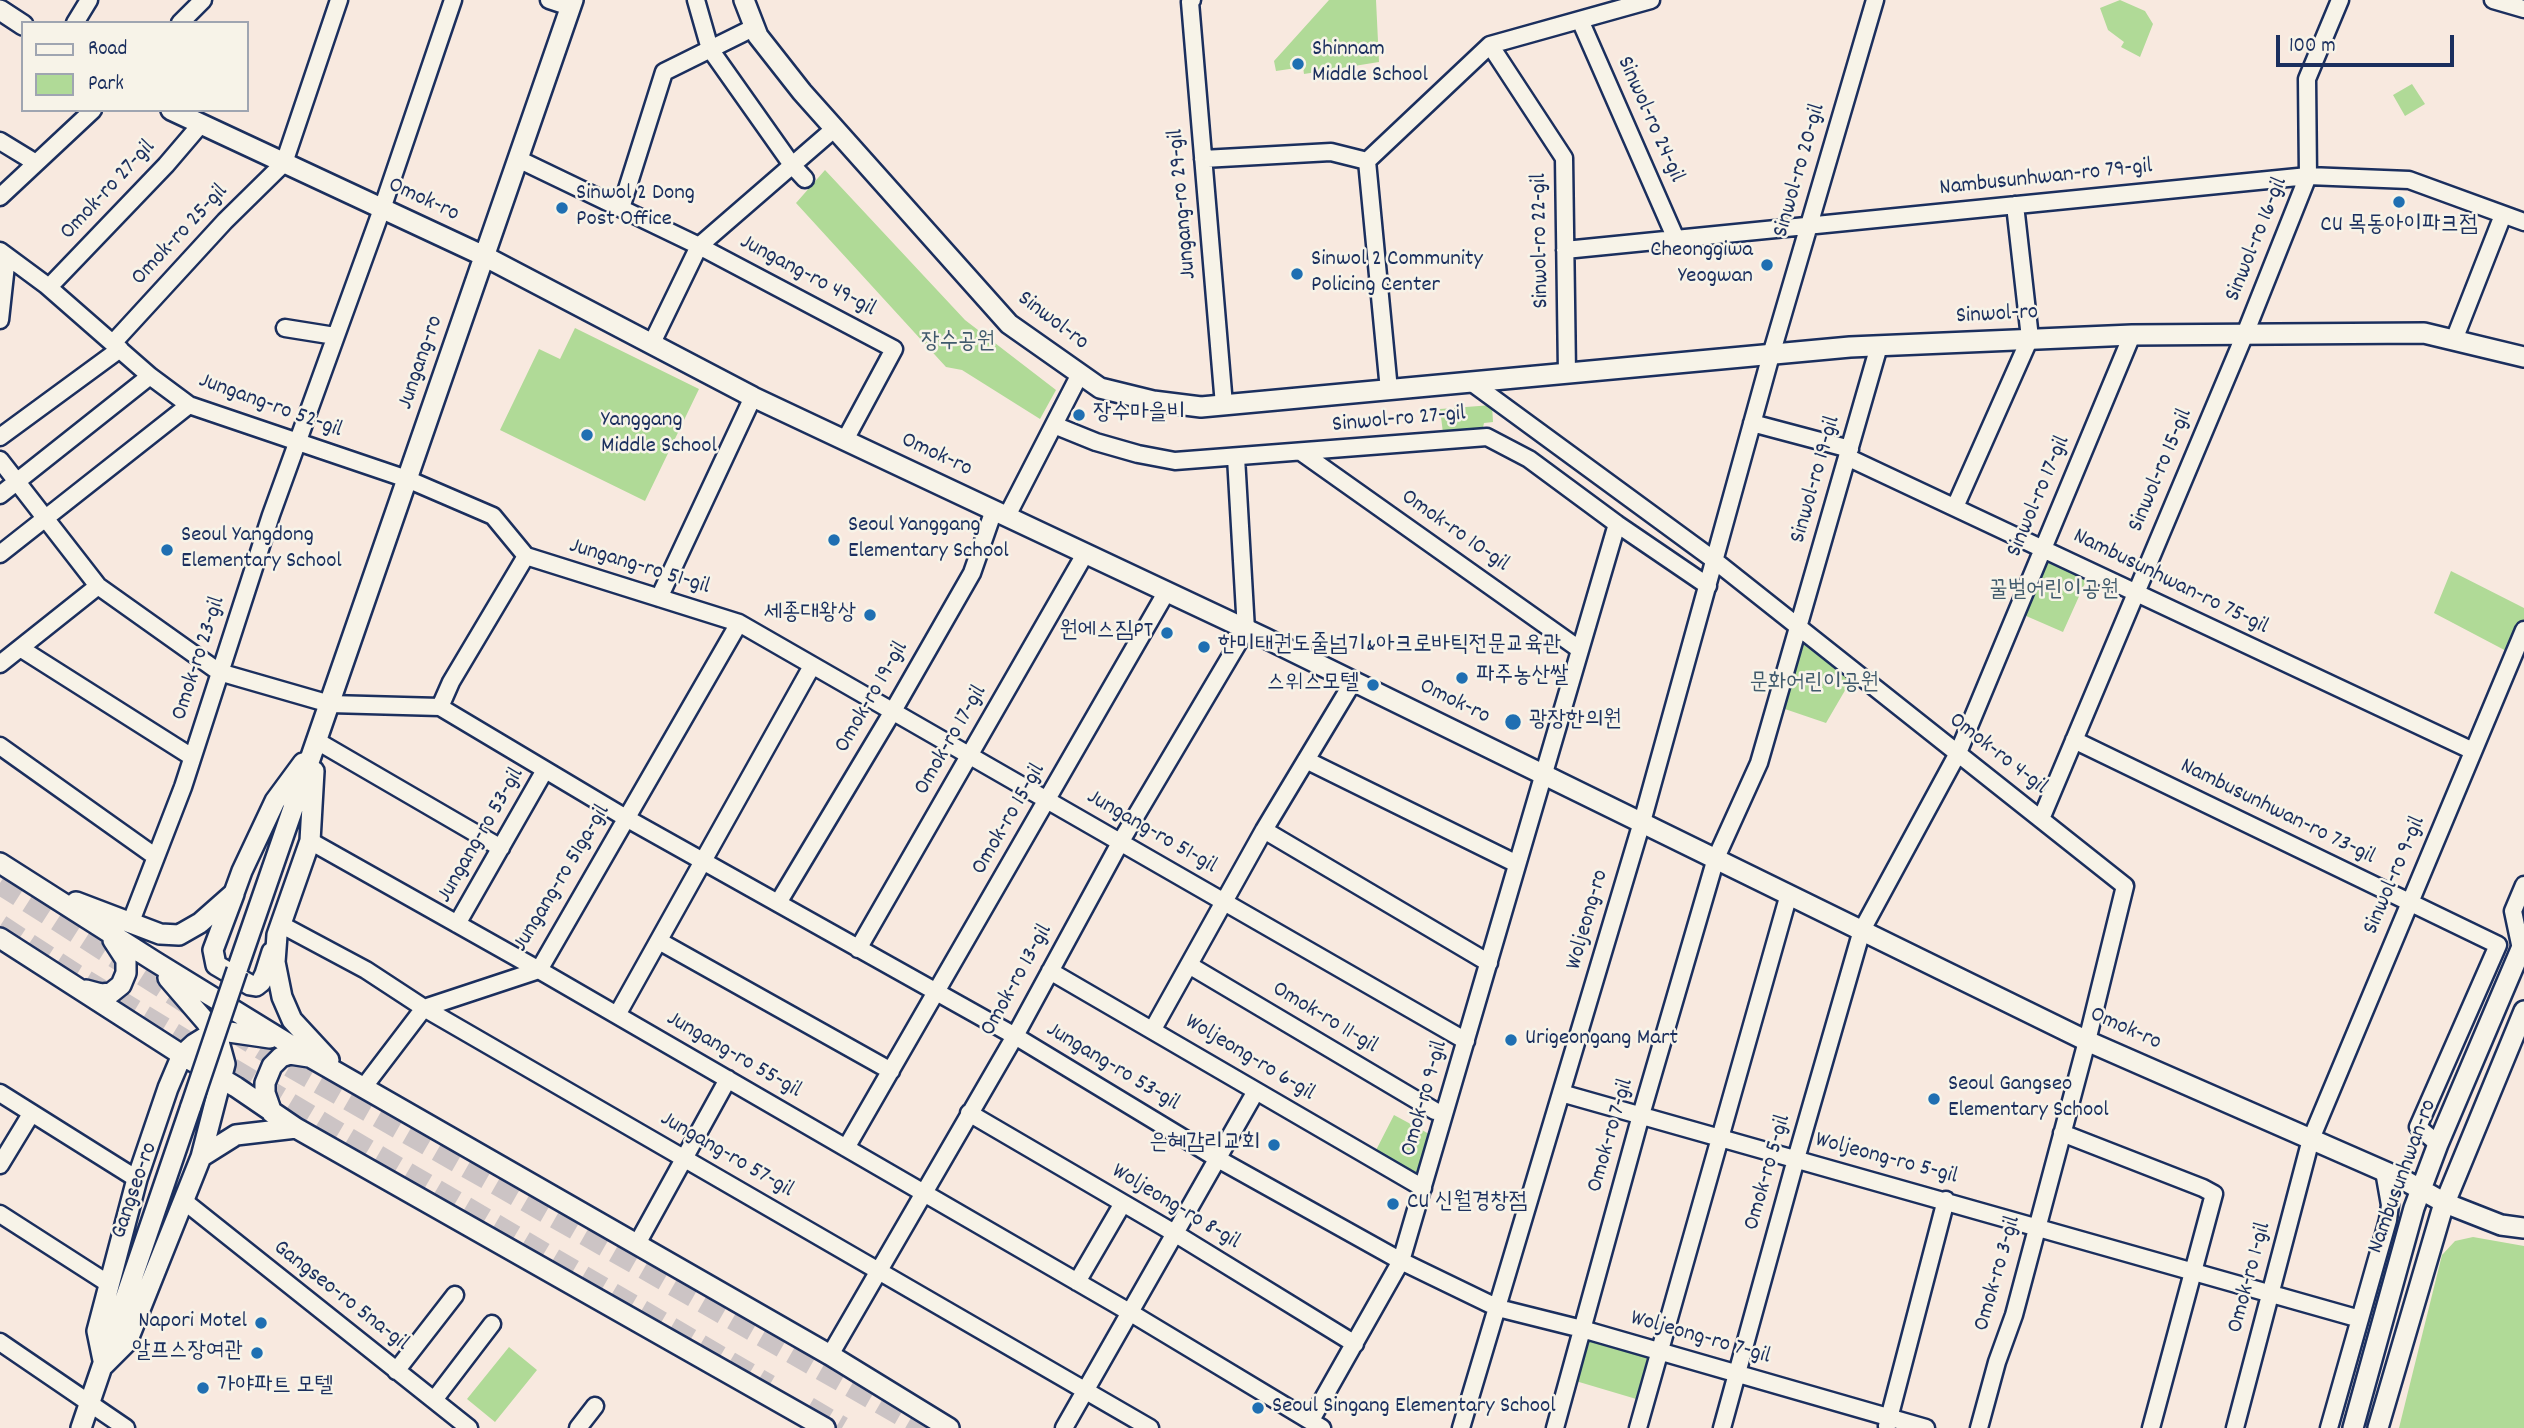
<!DOCTYPE html>
<meta charset="utf-8">
<style>
body{margin:0}
#map{position:relative;width:2524px;height:1428px;overflow:hidden;background:#f8e9df;font-family:Dekko,sans-serif}
canvas{display:block}
.legend{position:absolute;left:21px;top:21px;width:228px;height:91px;box-sizing:border-box;background:#f7f3e8;border:2px solid #9fa5b1;margin:0;padding:9px 12px;list-style:none;font-size:21px;color:#1b2f5e}
.legend li{display:flex;align-items:center;gap:14px;height:35px}
.legend b{width:35px;border:2px solid #9fa5b1}
.scale{position:absolute;left:2276px;top:35px;width:178px;height:32px;box-sizing:border-box;border:4px solid #1b2f5e;border-top:0;padding-left:9px;font-size:21px;line-height:24px;white-space:nowrap;color:#1b2f5e;-webkit-text-stroke:5px #f7f3e8;paint-order:stroke}
</style>
<div id="map">
<canvas width="2524" height="1428"></canvas>
<ul class="legend">
<li><b style="height:9px;background:#f7f3e8"></b>Road</li>
<li><b style="height:19px;background:#b0da97"></b>Park</li>
</ul>
<div class="scale">100 m</div>
</div>
<script>
const context = document.querySelector('canvas').getContext('2d');
context.lineJoin = 'round';
function fillPath(path, color) {
  context.fillStyle = color;
  context.fill(path, 'evenodd');
}
function shape(rows) {
  const path = new Path2D();
  for (const r of rows) {
    path.moveTo(r[0], r[1]);
    for (let i = 2; i < r.length; i += 2) path.lineTo(r[i], r[i + 1]);
  }
  return path;
}
function strokePath(path, color, width, dash) {
  context.strokeStyle = color;
  context.lineWidth = width;
  context.lineCap = dash ? 'butt' : 'round';
  context.setLineDash(dash || []);
  context.stroke(path);
}
function label(font, color, halo, rows, align = 'center') {
  context.font = font + ' Dekko,"Poor Story",sans-serif';
  context.lineWidth = 5;
  context.setLineDash([]);
  context.textBaseline = 'middle';
  context.strokeStyle = halo;
  context.fillStyle = color;
  for (const [text, x, y, turn = 0] of rows) {
    context.save();
    context.translate(x, y);
    context.rotate((+turn || 0) * Math.PI / 180);
    context.textAlign = isNaN(turn) ? turn : align;
    if (halo) context.strokeText(text, 0, 0);
    context.fillText(text, 0, 0);
    context.restore();
  }
}
fillPath(shape([
 [1329,0,1376,0,1379,62,1304,74,1303,67,1276,71,1274,61],
 [2120,0,2145,11,2153,24,2140,57,2121,47,2124,42,2108,30,2100,8],
 [2412,84,2425,104,2405,116,2393,95],
 [825,170,965,320,1056,390,1040,419,962,370,946,367,796,203],
 [575,328,699,389,645,501,500,430,539,349,560,359],
 [1492,405,1493,422,1484,423,1482,432,1443,433,1440,409],
 [2045,551,2090,572,2063,632,2017,612],
 [2451,571,2524,608,2524,628,2512,654,2434,613],
 [1806,637,1854,675,1826,723,1779,707,1794,643],
 [1394,1115,1431,1135,1416,1184,1372,1158],
 [2473,1237,2524,1246,2524,1428,2399,1428,2442,1255,2455,1241],
 [1583,1331,1657,1352,1643,1401,1569,1379],
 [509,1347,537,1370,495,1422,467,1399]
]), '#b0da97');
strokePath(shape([
 [0,883,191,1005],
 [0,926,75,975,331,1129,769,1386],
 [232,1030,289,1065,925,1428],
 [808,1408,842,1428]
]), '#ccc4c5', 23, [23, 11]);
const minor = shape([
 [549,0,570,7],
 [696,0,710,49,792,165,805,179],
 [1192,0,1190,2,1224,405],
 [2493,0,2524,9],
 [1580,20,1676,239],
 [75,23,89,0],
 [180,23,203,0],
 [1490,45,1564,158,1567,373],
 [0,141,36,163],
 [518,159,699,246,894,349,845,440],
 [1203,159,1331,152,1367,161],
 [1367,161,1490,45,1651,0],
 [1367,161,1389,390],
 [0,197,93,110],
 [621,208,664,72,755,27],
 [1565,250,2308,176,2409,180,2524,222],
 [0,251,46,285,150,376,189,405,407,479,493,516,526,556,739,623,1466,1041],
 [49,287,166,165,201,124],
 [0,320,7,256],
 [285,328,335,336],
 [2454,340,2503,215],
 [113,343,225,221,284,163,339,0],
 [652,343,699,246,834,129],
 [1471,382,1714,560,2125,886,2087,1041,2014,1315,1997,1362,1979,1428],
 [1752,423,1850,449],
 [1054,425,1096,442,1138,454,1175,461,1487,437,1529,459,1617,524,1708,586],
 [0,437,120,349],
 [1301,452,1579,649],
 [1847,457,2473,751],
 [0,460,98,586,219,672,330,704,440,707,626,818,1015,1036,1218,1159,1401,1261,1498,1308,1582,1329,1926,1428],
 [0,495,150,376],
 [1955,507,2030,338,2015,205],
 [1007,516,1080,374],
 [0,554,189,405],
 [659,598,753,397],
 [20,648,192,757],
 [0,664,98,586],
 [440,707,451,682,526,556],
 [2074,740,2498,945,2418,1127,2438,1144],
 [317,741,501,848],
 [0,746,156,857],
 [1306,760,1517,864],
 [2041,819,2245,334,2308,176,2307,79,2340,0],
 [1264,830,1489,963],
 [310,841,539,970,1131,1313,1322,1428],
 [778,903,893,711,972,573,994,510],
 [130,924,183,787,271,515,382,209,453,0],
 [280,924,366,970,424,1008,1150,1428],
 [457,924,545,770],
 [659,941,891,1071],
 [858,949,1085,554],
 [2521,949,2513,911,2524,885],
 [1189,965,1435,1111],
 [1050,971,1423,1188],
 [617,1015,812,666],
 [1153,1029,1264,830,1353,682],
 [363,1088,424,1008,539,970,739,623],
 [0,1093,137,1179],
 [1561,1093,2360,1319],
 [969,1113,1176,1234,1355,1344],
 [2062,1133,2203,1188,2214,1194,2151,1428],
 [846,1148,1167,591],
 [0,1165,31,1114],
 [184,1201,469,1428],
 [0,1214,109,1284],
 [637,1244,728,1079],
 [1077,1282,1123,1203],
 [0,1342,126,1428],
 [830,1355,1015,1036,1121,841,1246,630,1236,457],
 [396,1371,455,1295],
 [434,1400,492,1324],
 [1311,1420,1401,1261,1617,524],
 [1887,1426,1946,1200],
 [578,1428,595,1406],
 [1064,1428,1256,1091],
 [1461,1428,1642,822,1771,355,1875,0],
 [1555,1428,1641,1115,1716,858,1759,763,1879,346],
 [1638,1428,1789,894],
 [1722,1428,1796,1159,1862,930,1958,753,2132,335],
 [2235,1428,2311,1139,2524,630],
 [2329,1428,2388,1220,2390,1205,2384,1171]
]);
const major = shape([
 [744,0,758,36,802,92,1009,324,1100,388,1153,401,1201,407,1850,347,2132,335,2424,333,2524,357],
 [0,10,23,25],
 [171,110,484,256,753,397,1265,638,2087,1041,2402,1179,2445,1203,2501,1225,2524,1228],
 [314,771,310,841,277,935,275,962,282,997,292,1020,329,1060],
 [0,863,154,961,310,1057,830,1355,949,1428],
 [234,894,213,950,216,965,250,985,256,986,261,982,265,974,272,952],
 [76,902,160,934,179,935,200,923,234,893,242,871,275,801,303,763],
 [0,938,182,1055,236,1087,296,1128,825,1428],
 [237,970,573,0],
 [86,990,101,994,111,993,121,985,126,973,126,960,113,940],
 [272,1113,265,1093,265,1083,272,1066,281,1057,290,1054,309,1057],
 [201,1157,236,1135,296,1128],
 [104,1365,127,1342,201,1157,225,1064,219,1042,206,1022,168,978],
 [104,1365,97,1331,137,1179,168,1088,182,1055,194,1044,207,1036,229,1032,270,1038],
 [81,1428,191,1106],
 [2353,1428,2414,1208,2438,1144,2524,942],
 [2378,1428,2442,1210,2524,1011]
]);
strokePath(minor, '#1b2f5e', 21);
strokePath(major, '#1b2f5e', 24);
strokePath(minor, '#f7f3e8', 16);
strokePath(major, '#f7f3e8', 19);
const majorBridge = shape([
 [191,1106,237,970]
]);
strokePath(majorBridge, '#1b2f5e', 24, []);
strokePath(majorBridge, '#f7f3e8', 19);
for (const [x, y, r, color] of [
 [1298,64,7,"#1f6fb2"],
 [2399,202,7,"#1f6fb2"],
 [562,208,7,"#1f6fb2"],
 [1767,265,7,"#1f6fb2"],
 [1297,274,7,"#1f6fb2"],
 [1079,415,7,"#1f6fb2"],
 [587,435,7,"#1f6fb2"],
 [834,540,7,"#1f6fb2"],
 [167,550,7,"#1f6fb2"],
 [870,615,7,"#1f6fb2"],
 [1167,633,7,"#1f6fb2"],
 [1204,647,7,"#1f6fb2"],
 [1462,678,7,"#1f6fb2"],
 [1373,685,7,"#1f6fb2"],
 [1513,722,9,"#1f6fb2"],
 [1511,1040,7,"#1f6fb2"],
 [1934,1099,7,"#1f6fb2"],
 [1274,1145,7,"#1f6fb2"],
 [1393,1204,7,"#1f6fb2"],
 [261,1323,7,"#1f6fb2"],
 [257,1353,7,"#1f6fb2"],
 [203,1388,7,"#1f6fb2"],
 [1258,1408,7,"#1f6fb2"]
]) {
  const dot = new Path2D();
  dot.arc(x, y, r, 0, 2 * Math.PI);
  context.fillStyle = color;
  context.fill(dot);
  strokePath(dot, '#f7f3e8', 2.5);
}
label('23px', '#1b2f5e', '#f7f3e8', [
 ["Shinnam",1312,51],
 ["Middle School",1312,77],
 ["Sinwol 2 Dong",576,195],
 ["Post Office",576,221],
 ["CU 목동아이파크점",2399,227,"center"],
 ["Cheonggiwa",1753,252,"right"],
 ["Yeogwan",1753,278,"right"],
 ["Sinwol 2 Community",1311,261],
 ["Policing Center",1311,287],
 ["장수마을비",1093,415],
 ["Yanggang",601,422],
 ["Middle School",601,448],
 ["Seoul Yanggang",848,527],
 ["Elementary School",848,553],
 ["Seoul Yangdong",181,537],
 ["Elementary School",181,563],
 ["세종대왕상",856,615,"right"],
 ["원에스짐PT",1153,633,"right"],
 ["한미태권도줄넘기&아크로바틱전문교육관",1218,647],
 ["파주농산쌀",1476,678],
 ["스위스모텔",1359,685,"right"],
 ["광장한의원",1529,722],
 ["Urigeongang Mart",1525,1040],
 ["Seoul Gangseo",1948,1086],
 ["Elementary School",1948,1112],
 ["은혜감리교회",1260,1145,"right"],
 ["CU 신월경창점",1407,1204],
 ["Napori Motel",247,1323,"right"],
 ["알프스장여관",243,1353,"right"],
 ["가야파트 모텔",217,1388],
 ["Seoul Singang Elementary School",1272,1408]
], 'left');
label('23px', '#1b2f5e', '#f7f3e8', [
 ["Sinwol-ro 24-gil",1649,120,66],
 ["Sinwol-ro 20-gil",1801,171,-74],
 ["Nambusunhwan-ro 79-gil",2046,179,-6],
 ["Omok-ro 27-gil",109,191,-47],
 ["Omok-ro",423,201,25],
 ["Jungang-ro 29-gil",1184,204,-95],
 ["Omok-ro 25-gil",181,236,-47],
 ["Sinwol-ro 16-gil",2258,240,-68],
 ["Sinwol-ro 22-gil",1542,241,-91],
 ["Jungang-ro 49-gil",807,277,28],
 ["Sinwol-ro",1997,316,-3],
 ["Sinwol-ro",1052,322,37],
 ["Jungang-ro",422,363,-71],
 ["Jungang-ro 52-gil",270,407,20],
 ["Sinwol-ro 27-gil",1399,421,-5],
 ["Omok-ro",936,456,25],
 ["Sinwol-ro 15-gil",2162,471,-67],
 ["Sinwol-ro 19-gil",1817,480,-74],
 ["Sinwol-ro 17-gil",2040,497,-67],
 ["Omok-ro 10-gil",1454,532,35],
 ["Jungang-ro 51-gil",639,568,17],
 ["Nambusunhwan-ro 75-gil",2170,583,26],
 ["Omok-ro 23-gil",200,659,-72],
 ["Omok-ro 19-gil",873,698,-60],
 ["Omok-ro",1454,703,26],
 ["Omok-ro 17-gil",952,741,-60],
 ["Omok-ro 4-gil",1997,755,38],
 ["Nambusunhwan-ro 73-gil",2277,813,26],
 ["Omok-ro 15-gil",1010,820,-60],
 ["Jungang-ro 51-gil",1151,833,30],
 ["Jungang-ro 53-gil",482,836,-60],
 ["Sinwol-ro 9-gil",2396,876,-67],
 ["Jungang-ro 51ga-gil",563,879,-59],
 ["Woljeong-ro",1589,920,-74],
 ["Omok-ro 13-gil",1018,981,-61],
 ["Omok-ro 11-gil",1324,1019,31],
 ["Omok-ro",2125,1030,24],
 ["Jungang-ro 55-gil",733,1056,30],
 ["Woljeong-ro 6-gil",1249,1059,31],
 ["Jungang-ro 53-gil",1112,1068,31],
 ["Omok-ro 9-gil",1426,1099,-74],
 ["Omok-ro 7-gil",1612,1136,-74],
 ["Jungang-ro 57-gil",726,1156,30],
 ["Woljeong-ro 5-gil",1886,1160,15],
 ["Omok-ro 5-gil",1769,1173,-74],
 ["Nambusunhwan-ro",2404,1177,-70],
 ["Gangseo-ro",136,1191,-71],
 ["Woljeong-ro 8-gil",1175,1208,31],
 ["Omok-ro 3-gil",1999,1274,-74],
 ["Omok-ro 1-gil",2251,1278,-75],
 ["Gangseo-ro 5na-gil",340,1297,38],
 ["Woljeong-ro 7-gil",1700,1339,16]
]);
label('23px', '#405a6c', '#f7f3e8', [
 ["장수공원",958,344],
 ["꿀벌어린이공원",2054,592],
 ["문화어린이공원",1814,685]
]);
</script>
